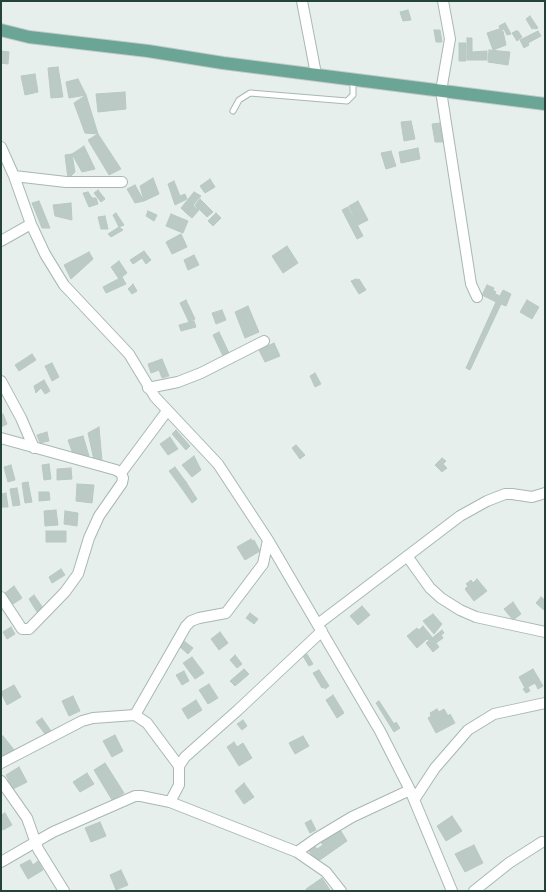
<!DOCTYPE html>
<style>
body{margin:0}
#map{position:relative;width:546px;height:892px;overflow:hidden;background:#e6efeb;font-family:"Asap Condensed",sans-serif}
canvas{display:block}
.frame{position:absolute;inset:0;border:2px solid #24423a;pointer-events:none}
</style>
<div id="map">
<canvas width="546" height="892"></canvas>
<div class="frame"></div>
</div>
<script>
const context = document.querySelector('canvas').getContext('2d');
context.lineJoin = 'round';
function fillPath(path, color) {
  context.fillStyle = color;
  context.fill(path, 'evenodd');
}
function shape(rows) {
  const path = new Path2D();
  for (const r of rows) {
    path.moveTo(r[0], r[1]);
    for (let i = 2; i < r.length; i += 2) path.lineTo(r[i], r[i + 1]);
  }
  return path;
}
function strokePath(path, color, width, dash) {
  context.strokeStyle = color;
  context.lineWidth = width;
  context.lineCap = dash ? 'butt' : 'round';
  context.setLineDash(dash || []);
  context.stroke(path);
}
const building = shape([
 [408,10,411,20,403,21,400,12,408,10],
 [530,16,538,28,535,29,534,28,532,29,526,19,530,16],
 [505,23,511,34,507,35,504,29,501,31,499,26,505,23],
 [499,29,501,32,503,31,506,45,493,50,487,33,499,29],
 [434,30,440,30,442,42,436,42,434,30],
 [516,31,518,31,522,37,517,41,512,33,516,31],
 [538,31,541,36,528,43,529,45,524,48,520,40,538,31],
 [467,38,472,38,472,52,487,51,487,60,467,60,467,38],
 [459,43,466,43,466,61,459,61,459,43],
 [489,50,510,52,508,65,488,62,489,50],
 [1,51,9,52,8,64,1,63,1,51],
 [58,67,63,97,51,98,48,68,58,67],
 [35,74,38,92,25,95,21,76,35,74],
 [78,79,86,95,69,98,66,82,78,79],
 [125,92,126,109,98,112,96,94,125,92],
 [86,95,98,134,85,133,74,103,86,95],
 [411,121,415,139,404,141,401,122,411,121],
 [440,123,443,142,435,142,432,124,440,123],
 [98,134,121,169,109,175,88,140,98,134],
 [84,146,95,169,82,172,72,154,84,146],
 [418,148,420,159,401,163,399,152,418,148],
 [391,151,396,166,386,169,381,153,391,151],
 [72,154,75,172,68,179,65,155,72,154],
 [153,178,159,194,144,201,140,186,153,178],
 [210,179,215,187,205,193,200,186,210,179],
 [174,181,180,196,185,194,187,199,175,205,168,184,174,181],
 [135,185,144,201,135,203,127,189,135,185],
 [98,190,105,199,101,202,94,193,98,190],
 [88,192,92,198,96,198,98,204,89,207,83,193,88,192],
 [194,192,201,196,186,213,181,208,194,192],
 [200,199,213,212,207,217,195,205,200,199],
 [39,201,50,228,42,228,32,203,39,201],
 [358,201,368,220,358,225,349,206,358,201],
 [71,203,72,220,55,216,53,205,71,203],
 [193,205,199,210,192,218,186,213,193,205],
 [348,207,363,236,357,239,342,210,348,207],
 [148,211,157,215,154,221,146,216,148,211],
 [116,213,124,225,119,227,113,215,116,213],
 [216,213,221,218,213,226,208,221,216,213],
 [171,214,188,221,183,233,166,226,171,214],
 [105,216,108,229,101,229,98,217,105,216],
 [119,227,123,230,111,237,108,234,119,227],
 [181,234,187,247,172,254,166,242,181,234],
 [287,246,298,263,283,273,272,256,287,246],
 [144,251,151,260,146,264,142,258,133,264,130,260,144,251],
 [89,252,93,259,71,279,64,265,89,252],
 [194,255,199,265,188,270,184,260,194,255],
 [119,261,127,273,119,279,111,267,119,261],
 [122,277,126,284,106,293,103,287,122,277],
 [356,279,357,280,359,279,366,290,359,294,351,281,356,279],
 [133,284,137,291,132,294,128,289,133,284],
 [487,285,494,288,493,290,496,292,495,294,500,296,503,290,511,294,506,306,501,304,470,370,466,368,496,302,482,295,487,285],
 [186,300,195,319,189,322,180,303,186,300],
 [527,300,539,307,532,319,520,312,527,300],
 [248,306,259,332,245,338,235,312,248,306],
 [222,310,226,320,216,324,212,313,222,310],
 [194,321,196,327,181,331,179,325,194,321],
 [219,332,229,353,223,356,213,335,219,332],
 [274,343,280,356,265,362,259,350,274,343],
 [32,354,36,360,19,371,15,365,32,354],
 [162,359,169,376,162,378,159,370,151,373,148,364,162,359],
 [52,363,59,377,52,381,45,366,52,363],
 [315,373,321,384,315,387,310,376,315,373],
 [44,380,50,391,45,394,41,388,36,393,34,386,44,380],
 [3,414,7,424,1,427,1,415,3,414],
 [99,427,102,461,94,460,88,433,99,427],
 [176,430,190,446,186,450,172,434,176,430],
 [47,432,49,441,40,443,37,435,47,432],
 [83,436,89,456,73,454,68,440,83,436],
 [170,437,178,449,168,455,160,444,170,437],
 [296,445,305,455,300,459,292,448,296,445],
 [194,456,201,470,192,477,182,465,194,456],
 [442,458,446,461,443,464,447,468,442,472,435,465,442,458],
 [49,464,51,479,44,480,42,465,49,464],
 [11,465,15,480,8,482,4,467,11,465],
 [175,467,186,482,180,486,169,471,175,467],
 [71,468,72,479,57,480,57,469,71,468],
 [28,482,32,502,25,503,22,483,28,482],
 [186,482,197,499,192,503,180,486,186,482],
 [77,484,94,485,92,503,76,501,77,484],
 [17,488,20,505,13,506,10,489,17,488],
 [39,492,49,492,50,500,39,501,39,492],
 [6,493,8,507,1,507,1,494,6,493],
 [56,510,58,525,45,526,44,511,56,510],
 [65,511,78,513,77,526,64,524,65,511],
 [46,531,66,531,66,542,46,542,46,531],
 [251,539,252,541,254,540,260,551,245,560,237,547,251,539],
 [61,569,65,575,52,583,49,577,61,569],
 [477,579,487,591,474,601,465,589,468,586,466,584,471,580,473,583,477,579],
 [14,586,22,598,13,604,5,593,14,586],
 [34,595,43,608,37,612,29,599,34,595],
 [541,597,545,600,545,611,536,603,541,597],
 [513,602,521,614,513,620,504,609,513,602],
 [362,606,370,615,358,625,350,616,362,606],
 [250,613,258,619,254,624,246,618,250,613],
 [433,614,442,624,434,634,423,621,433,614],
 [423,626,432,637,429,640,427,639,417,648,407,636,417,628,419,630,423,626],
 [11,627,15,634,7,639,3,632,11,627],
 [442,630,444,633,441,635,443,638,436,643,439,647,433,652,426,643,442,630],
 [220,632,228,643,219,650,211,639,220,632],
 [184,641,193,648,188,654,180,647,184,641],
 [307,654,313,664,309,666,303,656,307,654],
 [235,655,242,664,237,668,230,660,235,655],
 [192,657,204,673,195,679,183,663,192,657],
 [244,669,249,674,235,686,230,681,244,669],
 [533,669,543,686,538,689,535,683,528,687,530,691,526,693,523,689,525,688,519,677,533,669],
 [319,670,329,686,325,689,324,687,322,688,313,673,319,670],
 [184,671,189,681,182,685,176,675,184,671],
 [209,684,218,698,208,704,199,690,209,684],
 [14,685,21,697,7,705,1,692,14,685],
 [333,695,344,713,337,718,326,700,333,695],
 [73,696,80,711,69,716,62,701,73,696],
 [196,700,202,710,188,719,182,709,196,700],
 [379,701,394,724,396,722,400,728,394,732,376,703,379,701],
 [437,709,439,712,444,709,448,716,450,714,455,723,436,733,428,718,431,716,430,713,437,709],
 [42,718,51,731,48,738,36,722,42,718],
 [243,720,247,726,242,730,237,724,243,720],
 [115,735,123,751,112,757,103,741,115,735],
 [3,736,15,751,1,761,1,737,3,736],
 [303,736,309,746,295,754,289,743,303,736],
 [234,742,237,747,243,743,252,758,239,766,227,747,234,742],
 [105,763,124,793,112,800,94,770,105,763],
 [19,767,27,782,13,789,6,775,19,767],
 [87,773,94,784,80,792,73,782,87,773],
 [244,783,254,797,244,804,235,791,244,783],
 [5,813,12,825,3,830,1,826,1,815,5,813],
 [452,816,462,831,446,841,437,826,452,816],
 [311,820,316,830,310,833,305,823,311,820],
 [100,822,106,836,91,842,85,828,100,822],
 [339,828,347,841,317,862,307,848,313,844,317,849,323,845,320,841,339,828],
 [474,845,483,863,465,872,455,854,474,845],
 [30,860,33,865,38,861,43,870,28,879,20,865,30,860],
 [121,870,128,885,116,890,110,875,121,870],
 [322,878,330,890,307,891,306,889,322,878]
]);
fillPath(building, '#bbcac4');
strokePath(building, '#b8c9c2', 1);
const service = shape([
 [233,111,239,100,250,93,347,101,353,95,353,80]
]);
const minor = shape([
 [302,1,316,74],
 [443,1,450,39,441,91,471,284,477,297],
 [1,147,14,176,31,224,45,254,64,285,129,354,155,397,218,464,268,540,380,731,410,790,452,891],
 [14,176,66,182,122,182],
 [1,241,31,224],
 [1,381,21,418,34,448],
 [148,388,178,382,201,373,264,341],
 [1,438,116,470,121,473,123,478,122,483,99,516,89,538,78,574,65,592,29,629,22,629,1,597],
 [121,473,167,411],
 [407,556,430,588,441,598,460,610,476,617,545,632],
 [318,624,460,516,487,501,505,494,512,494,532,497,545,493],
 [135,715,186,626,191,621,199,618,226,613,263,564,268,540],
 [1,763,82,721,93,718,135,715,147,723,179,766],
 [1,781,27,818,38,849,64,891],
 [414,800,435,768,468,730,494,714,545,703],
 [170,802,179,785,179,766,185,757,238,710,322,631],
 [297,852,317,838,352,817,410,790],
 [1,862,53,832,135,796,141,796,170,802,297,852,326,872,341,891],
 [474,891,509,863,542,842]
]);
const primary = shape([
 [1,30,29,37,148,51,223,63,545,104]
]);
strokePath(service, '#a8b8b2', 7);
strokePath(minor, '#a8b8b2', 12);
strokePath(primary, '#c2cac8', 14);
strokePath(service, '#fff', 5);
strokePath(minor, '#fff', 10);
strokePath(primary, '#6aa596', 12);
</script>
